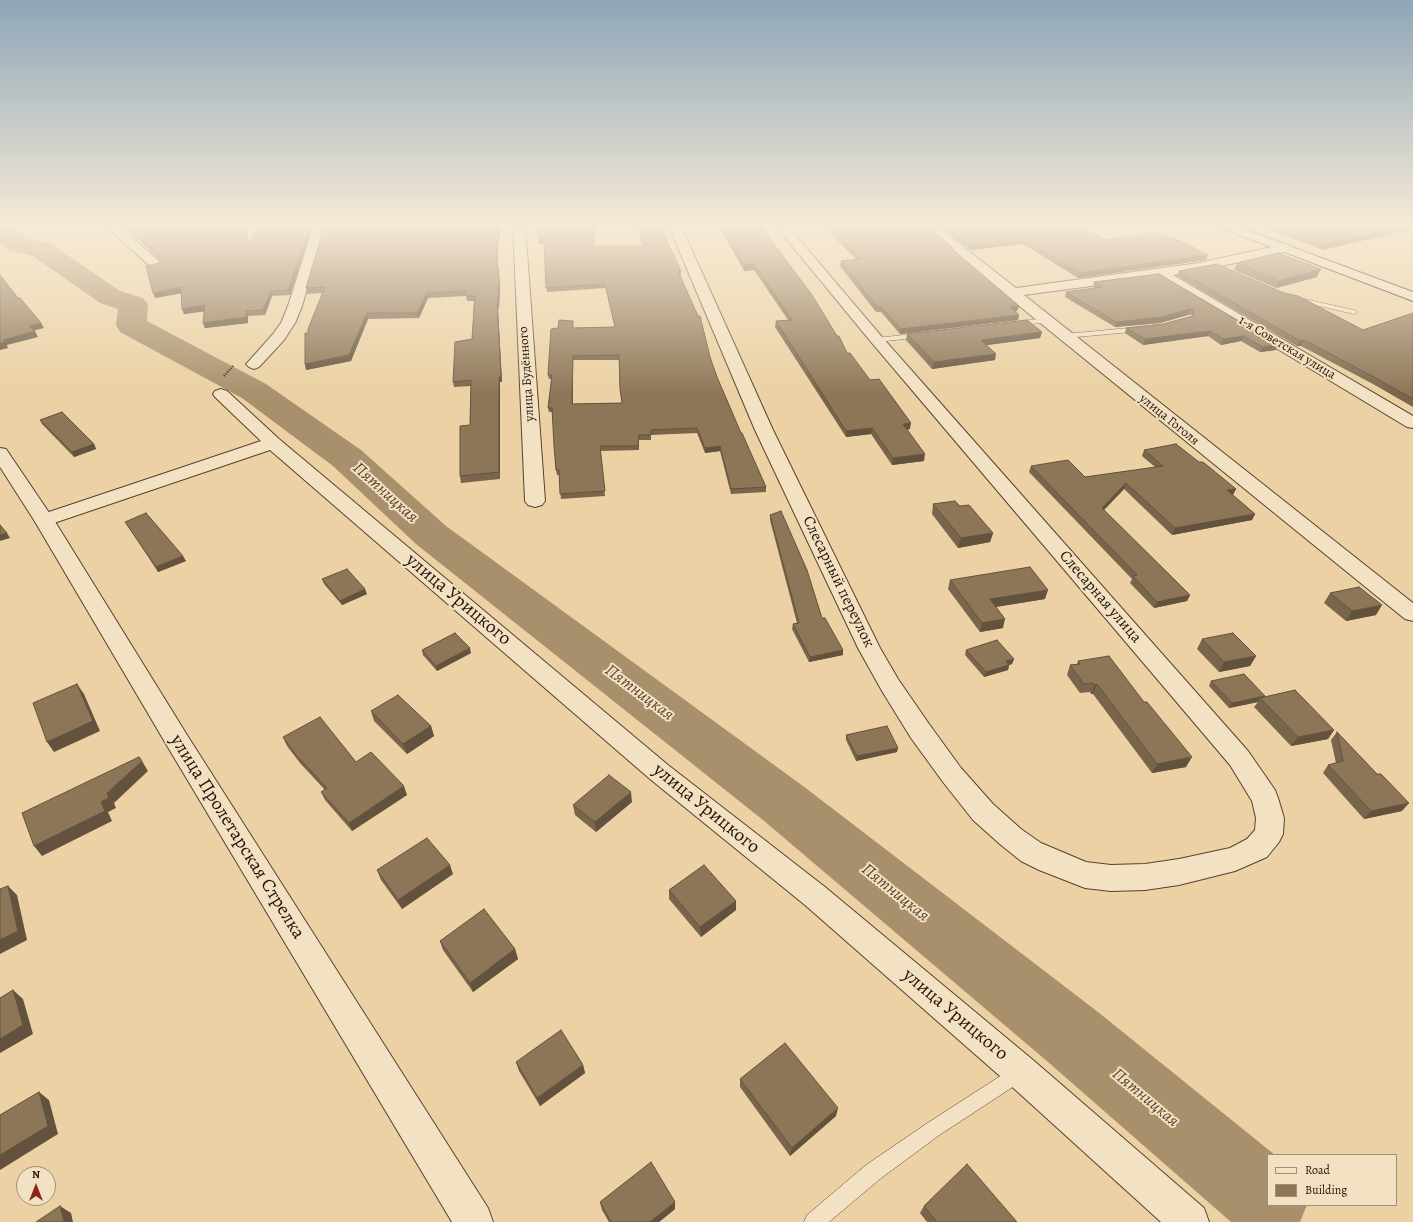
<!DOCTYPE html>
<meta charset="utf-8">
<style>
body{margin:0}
#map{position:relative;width:1413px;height:1222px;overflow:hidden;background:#ebd1a3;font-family:Alegreya,serif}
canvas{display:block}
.legend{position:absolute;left:1267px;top:1154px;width:130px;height:52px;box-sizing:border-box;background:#f2e1c3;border:1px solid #a18e77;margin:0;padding:5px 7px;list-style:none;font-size:12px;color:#271205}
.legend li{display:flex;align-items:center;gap:8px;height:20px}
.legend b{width:20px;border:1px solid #a18e77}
.north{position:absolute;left:16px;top:1166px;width:40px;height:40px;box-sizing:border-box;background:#f2e1c3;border:1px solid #a18e77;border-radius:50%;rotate:0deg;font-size:11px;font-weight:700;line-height:16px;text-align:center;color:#271205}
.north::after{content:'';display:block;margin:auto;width:14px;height:18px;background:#8f2418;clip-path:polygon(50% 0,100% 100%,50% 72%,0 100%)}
</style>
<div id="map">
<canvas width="1413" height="1222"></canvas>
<ul class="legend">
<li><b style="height:5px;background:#f2e1c3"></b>Road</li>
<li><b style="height:11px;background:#8d7557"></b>Building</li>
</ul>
<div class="north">N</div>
</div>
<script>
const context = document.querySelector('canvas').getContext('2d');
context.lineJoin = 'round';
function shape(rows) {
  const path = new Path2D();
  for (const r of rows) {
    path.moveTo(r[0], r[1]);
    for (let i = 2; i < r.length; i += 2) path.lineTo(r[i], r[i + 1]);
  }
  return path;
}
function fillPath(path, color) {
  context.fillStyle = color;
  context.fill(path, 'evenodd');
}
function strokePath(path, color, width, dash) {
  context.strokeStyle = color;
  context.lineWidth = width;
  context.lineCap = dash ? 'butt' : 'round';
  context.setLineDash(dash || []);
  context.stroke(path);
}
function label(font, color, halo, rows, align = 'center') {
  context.font = font + ' Alegreya,serif';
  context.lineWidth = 4;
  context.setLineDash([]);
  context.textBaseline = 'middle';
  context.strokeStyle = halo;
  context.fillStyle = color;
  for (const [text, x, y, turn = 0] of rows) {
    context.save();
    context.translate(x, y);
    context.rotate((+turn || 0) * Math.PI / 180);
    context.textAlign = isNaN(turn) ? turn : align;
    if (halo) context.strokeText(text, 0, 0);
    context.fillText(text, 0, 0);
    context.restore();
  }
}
fillPath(shape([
 [0,224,12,224,25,238,51,244,120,291,143,298,148,304,147,321,266,384,361,450,446,526,803,786,1098,1012,1275,1155,1268,1155,1268,1205,1307,1205,1300,1222,1231,1222,1048,1062,763,820,416,544,333,466,242,398,120,332,116,325,118,309,100,303,33,256,7,250,0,241,0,224]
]), '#a8906d');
const service = shape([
 [1295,297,1354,310,1358,312,1354,314,1293,300,1293,298,1295,297],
 [1046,318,1049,318,1049,322,1015,326,1011,324,1015,322,1046,318],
 [1140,327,1144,329,1143,331,1065,338,1061,336,1065,334,1140,327],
 [920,333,923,333,923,337,877,342,873,340,877,338,920,333],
 [1019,1064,1025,1067,1028,1073,1025,1079,938,1136,880,1179,829,1222,804,1222,807,1215,866,1165,926,1124,1019,1064]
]);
const minor = shape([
 [103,224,116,224,158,260,160,263,158,266,150,266,103,224],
 [314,224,326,224,302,306,295,323,284,340,259,367,254,369,249,367,246,364,249,361,273,334,281,323,288,306,314,224],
 [513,224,525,224,545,501,542,505,535,507,528,505,525,501,513,224],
 [668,224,680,224,773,430,880,648,898,679,929,724,961,768,993,804,1021,829,1041,843,1086,862,1111,865,1145,864,1179,859,1230,848,1247,839,1255,830,1256,818,1252,801,1230,765,872,343,774,224,786,224,882,337,1248,751,1275,790,1278,798,1284,818,1283,834,1279,842,1267,857,1235,871,1179,885,1145,890,1111,891,1085,888,1039,870,1021,861,1001,845,973,820,943,782,911,738,882,691,858,648,755,430,668,224],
 [921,224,934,224,1016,288,1199,263,1285,244,1289,245,1291,248,1289,251,1199,271,1173,275,1413,416,1413,428,1407,427,1158,277,1024,295,1413,603,1413,621,1405,619,1007,296,921,224],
 [221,389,227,391,279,439,668,765,825,887,1033,1060,1204,1208,1209,1222,1161,1222,1009,1084,805,905,650,779,270,450,51,524,44,526,37,524,34,520,37,516,261,441,215,397,213,394,215,391,221,389]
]);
const tertiary = shape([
 [0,448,6,449,54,520,187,735,488,1208,493,1222,452,1222,169,749,34,520,0,467,0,448]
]);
const secondary = shape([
 [1214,224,1230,224,1413,292,1413,301,1216,226,1214,224]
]);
strokePath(service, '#58422c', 1);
strokePath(minor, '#58422c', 2);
strokePath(tertiary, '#58422c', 2);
strokePath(secondary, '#271205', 2);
strokePath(shape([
 [224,376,233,366]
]), '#271205', 2, [1, 1.5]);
fillPath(service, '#f2e1c3');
fillPath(minor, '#f2e1c3');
fillPath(tertiary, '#f2e1c3');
fillPath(secondary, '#f2e1c3');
fillPath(shape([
 [122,224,246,224,249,246,258,224,314,224,290,295,272,296,265,315,248,316,248,323,205,328,203,323,205,311,184,314,182,309,181,293,155,298,162,262,159,259],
 [325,224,502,224,498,244,498,267,499,272,500,285,499,309,498,309,502,382,500,382,500,479,461,483,460,476,470,425,471,386,454,387,453,382,472,339,474,301,467,301,466,296,428,298,419,318,368,319,351,361,306,370,305,364,308,333,322,293,307,294,306,288],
 [536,224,596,224,593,246,643,246,636,224,659,224,681,271,681,275,680,275,717,377,741,433,766,487,766,492,731,494,720,451,705,453,697,433,651,435,651,440,639,440,639,450,600,451,605,496,561,499,559,475,557,475,556,470,552,412,549,412,548,408,552,379,549,379,548,375,573,328,615,327,606,288,547,292,544,244,539,244],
 [573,360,619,360,620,389,622,403,573,404],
 [718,224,759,224,847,353,910,429,907,430,924,461,892,465,871,434,846,437,775,327,776,321,788,320,754,270,744,271],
 [794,224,924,224,953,250,1019,306,1017,311,1015,311,1019,315,1018,320,900,334,881,312,876,312,840,266,841,261,857,260,822,225,797,227],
 [936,224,1076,224,1105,240,1134,238,1206,260,1078,278,1023,244,970,250],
 [1255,224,1413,224,1323,250],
 [1237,263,1317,277,1276,288,1234,270],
 [1179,271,1363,330,1413,313,1413,407,1373,384,1301,346,1297,346,1177,276],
 [1159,274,1278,344,1276,350,1260,352,1241,341,1221,345,1208,336,1143,345,1125,333,1126,328,1163,324,1192,317,1192,315,1188,315,1160,323,1115,327,1065,297,1066,292,1094,288,1093,287,1094,282],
 [1042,332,1040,338,987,345,995,360,932,369,906,340,907,334],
 [40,420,94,444,96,449,74,457,42,424],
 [1144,450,1199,462,1236,489,1232,495,1255,514,1252,520,1172,535,1124,489,1104,510,1190,595,1187,601,1154,608,1130,583,1132,579,1029,472,1031,466,1085,477,1155,467,1142,456],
 [933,504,960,506,993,533,990,542,958,548,932,514],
 [770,515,822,618,843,650,843,655,809,662,792,629,793,624,797,623,770,520],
 [125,522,186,561,158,572,128,526],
 [322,579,367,594,342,605,324,584],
 [950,580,1045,599,996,607,1003,628,980,632,948,589],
 [1330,593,1376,615,1346,621,1324,603],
 [1202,639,1256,656,1250,666,1219,672,1197,649],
 [422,650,471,653,437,671,423,655],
 [966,650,1014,659,1012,664,1009,665,1008,670,984,677,965,655],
 [1078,661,1186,767,1152,773,1093,694,1091,694,1090,692,1080,693,1067,675,1070,665,1077,664],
 [1211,681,1265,696,1265,697,1334,730,1328,739,1291,746,1254,707,1258,702,1229,708,1209,686],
 [371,711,431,726,434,736,407,754,374,721],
 [1337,732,1377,774,1402,811,1364,819,1323,773,1328,765,1336,763,1331,740],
 [846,735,897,752,856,761,846,740],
 [283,737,356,762,407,795,352,831,325,800,321,792,325,790,300,763,287,746],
 [632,802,596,832,575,815,573,805],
 [377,870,453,874,402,909,381,880],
 [669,890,736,910,701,937,669,899],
 [440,941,515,949,518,959,473,992,443,950],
 [516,1062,583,1065,585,1073,540,1106,519,1071],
 [740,1079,836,1116,790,1156,740,1087],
 [600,1202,675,1209,659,1222,609,1222,602,1210],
 [924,1206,1017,1222,927,1222,920,1213]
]), '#79654b');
fillPath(shape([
 [245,224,246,224,250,252,248,247],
 [311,224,314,224,290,295,288,290],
 [500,224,502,224,498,244,498,272,497,267,497,239],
 [595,224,596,224,593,250,593,246],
 [798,224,822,224,822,225,797,227],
 [1413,224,1413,229,1323,250,1325,244],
 [1024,240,1023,244,970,250,971,246],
 [1208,255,1206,260,1078,278,1079,273],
 [754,264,754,270,744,271,744,265],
 [498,267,500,285,499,309,498,303],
 [1321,269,1317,277,1276,288,1279,281],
 [181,287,183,293,155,298,153,293],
 [271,291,272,296,265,315,263,310],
 [427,293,428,298,419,318,417,313],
 [497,304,498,309,502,382,500,382,500,479,499,472],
 [205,305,207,311,184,314,182,309],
 [1019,306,1017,311,1008,312,1010,307],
 [1189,309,1188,315,1160,323,1115,327,1116,322],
 [246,311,248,316,248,323,205,328,203,323],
 [367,313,368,319,351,361,306,370,305,364],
 [1019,315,1018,320,900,334,901,329],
 [41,323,44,328,32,331,29,326],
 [35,331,38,337,7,345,8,348,0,350,0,343,3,340],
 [1210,331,1208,336,1143,345,1145,339],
 [1042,332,1040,338,980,346,981,340],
 [1244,336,1241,341,1221,345,1223,339],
 [1304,340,1301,346,1297,346,1300,341],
 [1278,344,1276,350,1260,352,1263,347],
 [996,354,995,360,932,369,934,362],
 [573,356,573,409,572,404],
 [911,423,910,429,902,430,903,424],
 [872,428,871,434,846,437,846,431],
 [94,444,96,449,74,457,72,452],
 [720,446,720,451,705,453,705,448],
 [925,454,924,461,892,465,893,458],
 [1126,483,1124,489,1100,514,1102,508],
 [1236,489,1233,495,1224,497,1227,490],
 [1255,514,1252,520,1172,535,1175,528],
 [7,533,10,538,0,541,0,535],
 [993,533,990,542,958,548,961,538],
 [183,556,186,561,158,572,156,567],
 [365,589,367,594,342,605,340,601],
 [1048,590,1045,599,988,608,990,599],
 [1190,595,1187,601,1154,608,1157,602],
 [1382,605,1376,615,1346,621,1352,611],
 [1005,619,1003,628,980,632,982,623],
 [470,648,471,653,437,671,436,666],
 [843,650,843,655,809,662,810,657],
 [1256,656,1250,666,1219,672,1224,662],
 [1014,659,1012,664,1009,665,1008,670,984,677,986,672,1006,661],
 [77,684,84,694,100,731,54,752,47,742],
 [1097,684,1093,694,1091,694,1095,685],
 [1265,696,1263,700,1260,698,1258,702,1229,708,1232,703],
 [431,726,434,736,407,754,403,744],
 [1334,730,1328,739,1291,746,1298,737],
 [898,748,897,752,856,761,857,756],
 [1192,757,1186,767,1152,773,1157,764],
 [142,761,148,771,114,803,116,808,108,812,112,821,42,856,34,846,101,802,107,793],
 [404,786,407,795,352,831,349,823],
 [631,792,632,802,596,832,595,822],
 [1409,803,1402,811,1364,819,1371,811],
 [450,865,453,874,402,909,398,900],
 [8,886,17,895,27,940,0,954,0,940],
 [736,901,736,910,701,937,700,927],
 [515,949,518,959,473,992,470,983],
 [13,990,23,999,33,1034,0,1053,0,1039],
 [583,1065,585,1073,540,1106,537,1098],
 [39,1092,49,1100,58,1134,0,1170,0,1155],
 [838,1108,836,1116,790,1156,792,1148],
 [675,1202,675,1209,659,1222,650,1222],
 [60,1206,71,1213,73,1222,64,1222]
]), '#63523d');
const building = shape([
 [125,224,245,224,248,247,258,224,311,224,288,290,271,291,263,310,246,311,246,317,203,323,205,305,182,309,181,287,153,293,146,266,163,262,157,254,125,224],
 [325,224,500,224,497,239,497,267,498,267,499,280,498,303,497,304,501,376,499,377,499,472,460,476,460,426,470,425,471,380,453,382,455,342,472,339,475,296,466,296,466,291,427,293,417,313,367,313,349,355,305,364,305,333,308,333,308,329,325,287,306,288,325,224],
 [536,224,595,224,593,246,645,246,637,224,659,224,681,271,678,271,698,316,700,316,710,357,717,377,741,433,742,433,766,487,731,489,720,446,705,448,697,428,651,430,651,435,639,435,638,446,600,446,605,491,560,494,559,470,556,470,554,446,552,408,548,408,552,375,548,375,551,329,558,328,559,320,573,321,573,328,615,327,605,284,546,288,544,240,539,240,536,224],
 [619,355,620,389,622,403,572,404,573,356,619,355],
 [721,224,759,224,812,295,837,336,839,336,847,353,850,353,870,380,879,379,911,423,903,424,925,454,893,458,872,428,846,431,776,321,792,320,754,264,744,265,721,224],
 [826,224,924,224,953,248,951,248,1019,306,1010,307,1019,315,901,329,881,307,877,307,841,261,862,259,826,224],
 [942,224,1076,224,1105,240,1131,236,1134,238,1153,232,1178,240,1208,255,1079,273,1024,240,971,246,942,224],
 [1272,224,1413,224,1325,244,1272,224],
 [1278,253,1321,269,1279,281,1237,263,1278,253],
 [1217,264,1284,293,1298,296,1363,330,1413,313,1413,399,1376,378,1304,340,1300,341,1179,271,1217,264],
 [1159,274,1278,344,1263,347,1244,336,1223,339,1210,331,1145,339,1126,328,1163,324,1193,316,1194,310,1189,309,1162,317,1116,322,1066,292,1102,287,1094,282,1159,274],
 [0,275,18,298,20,298,41,323,29,326,35,331,3,340,5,342,0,343,0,275],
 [1027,320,1042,332,981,340,996,354,934,362,907,334,1027,320],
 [62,412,94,444,72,452,40,420,62,412],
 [1176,444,1199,462,1203,462,1236,489,1227,490,1255,514,1175,528,1126,483,1102,508,1190,595,1157,602,1133,576,1137,575,1031,466,1068,460,1085,477,1163,466,1144,450,1176,444],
 [955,501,960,506,969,505,993,533,961,538,933,504,955,501],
 [781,511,807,570,822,618,825,618,843,650,810,657,793,624,799,623,770,515,781,511],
 [146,513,183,556,156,567,125,522,146,513],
 [0,525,7,533,0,535,0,525],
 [1030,567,1048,590,990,599,1005,619,982,623,950,580,1030,567],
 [347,569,365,589,340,601,322,579,347,569],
 [1359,587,1382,605,1352,611,1330,593,1359,587],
 [455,633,470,648,436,666,422,650,455,633],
 [1233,633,1256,656,1224,662,1202,639,1233,633],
 [997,640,1014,659,1006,661,1009,665,986,672,966,650,997,640],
 [1109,656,1144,702,1147,702,1192,757,1157,764,1097,684,1095,685,1093,683,1084,684,1070,665,1080,664,1078,661,1109,656],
 [1244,674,1265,696,1232,703,1211,681,1244,674],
 [77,684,93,721,47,742,33,703,77,684],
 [1295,690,1334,730,1298,737,1260,698,1295,690],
 [398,695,431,726,403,744,371,711,398,695],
 [320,717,356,762,371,752,404,786,349,823,321,792,327,788,296,755,283,737,320,717],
 [887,726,898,748,857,756,846,735,887,726],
 [1337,732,1377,774,1381,774,1409,803,1371,811,1328,765,1343,761,1337,732],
 [139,757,142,761,107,793,109,798,101,802,105,811,34,846,22,813,139,757],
 [609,775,631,792,595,822,573,805,609,775],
 [427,838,450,865,398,900,377,870,427,838],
 [704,865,736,901,700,927,669,890,704,865],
 [8,886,18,931,0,940,0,889,8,886],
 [484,909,515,949,470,983,440,941,484,909],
 [13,990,23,1025,0,1039,0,998,13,990],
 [561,1030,583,1065,537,1098,516,1062,561,1030],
 [785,1043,838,1108,792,1148,740,1079,785,1043],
 [39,1092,48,1126,0,1155,0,1115,39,1092],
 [651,1162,675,1202,650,1222,611,1222,600,1202,651,1162],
 [967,1164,1017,1222,937,1222,924,1206,967,1164],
 [60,1206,64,1222,36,1222,60,1206]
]);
fillPath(building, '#8d7557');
strokePath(building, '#63523d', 1);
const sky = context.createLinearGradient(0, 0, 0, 395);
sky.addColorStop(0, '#8ea6b7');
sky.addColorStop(0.57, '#f6ead6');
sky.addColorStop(1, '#f6ead600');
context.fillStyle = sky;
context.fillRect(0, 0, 1413, 395);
label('13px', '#271205', '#f2e1c3', [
 ["1-я Советская улица",1287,348,31],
 ["улица Будённого",527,374,-94],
 ["улица Гоголя",1169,420,39]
]);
label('16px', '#271205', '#f2e1c3', [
 ["Слесарный переулок",838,582,64],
 ["Слесарная улица",1100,597,49]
]);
label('italic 17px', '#5b442f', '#f2e1c3', [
 ["Пятницкая",385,493,42],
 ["Пятницкая",639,693,37],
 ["Пятницкая",895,893,39],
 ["Пятницкая",1145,1098,40]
]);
label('19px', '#271205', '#f2e1c3', [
 ["улица Урицкого",458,600,40],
 ["улица Урицкого",706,809,39],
 ["улица Пролетарская Стрелка",237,837,58],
 ["улица Урицкого",955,1015,40]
]);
</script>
